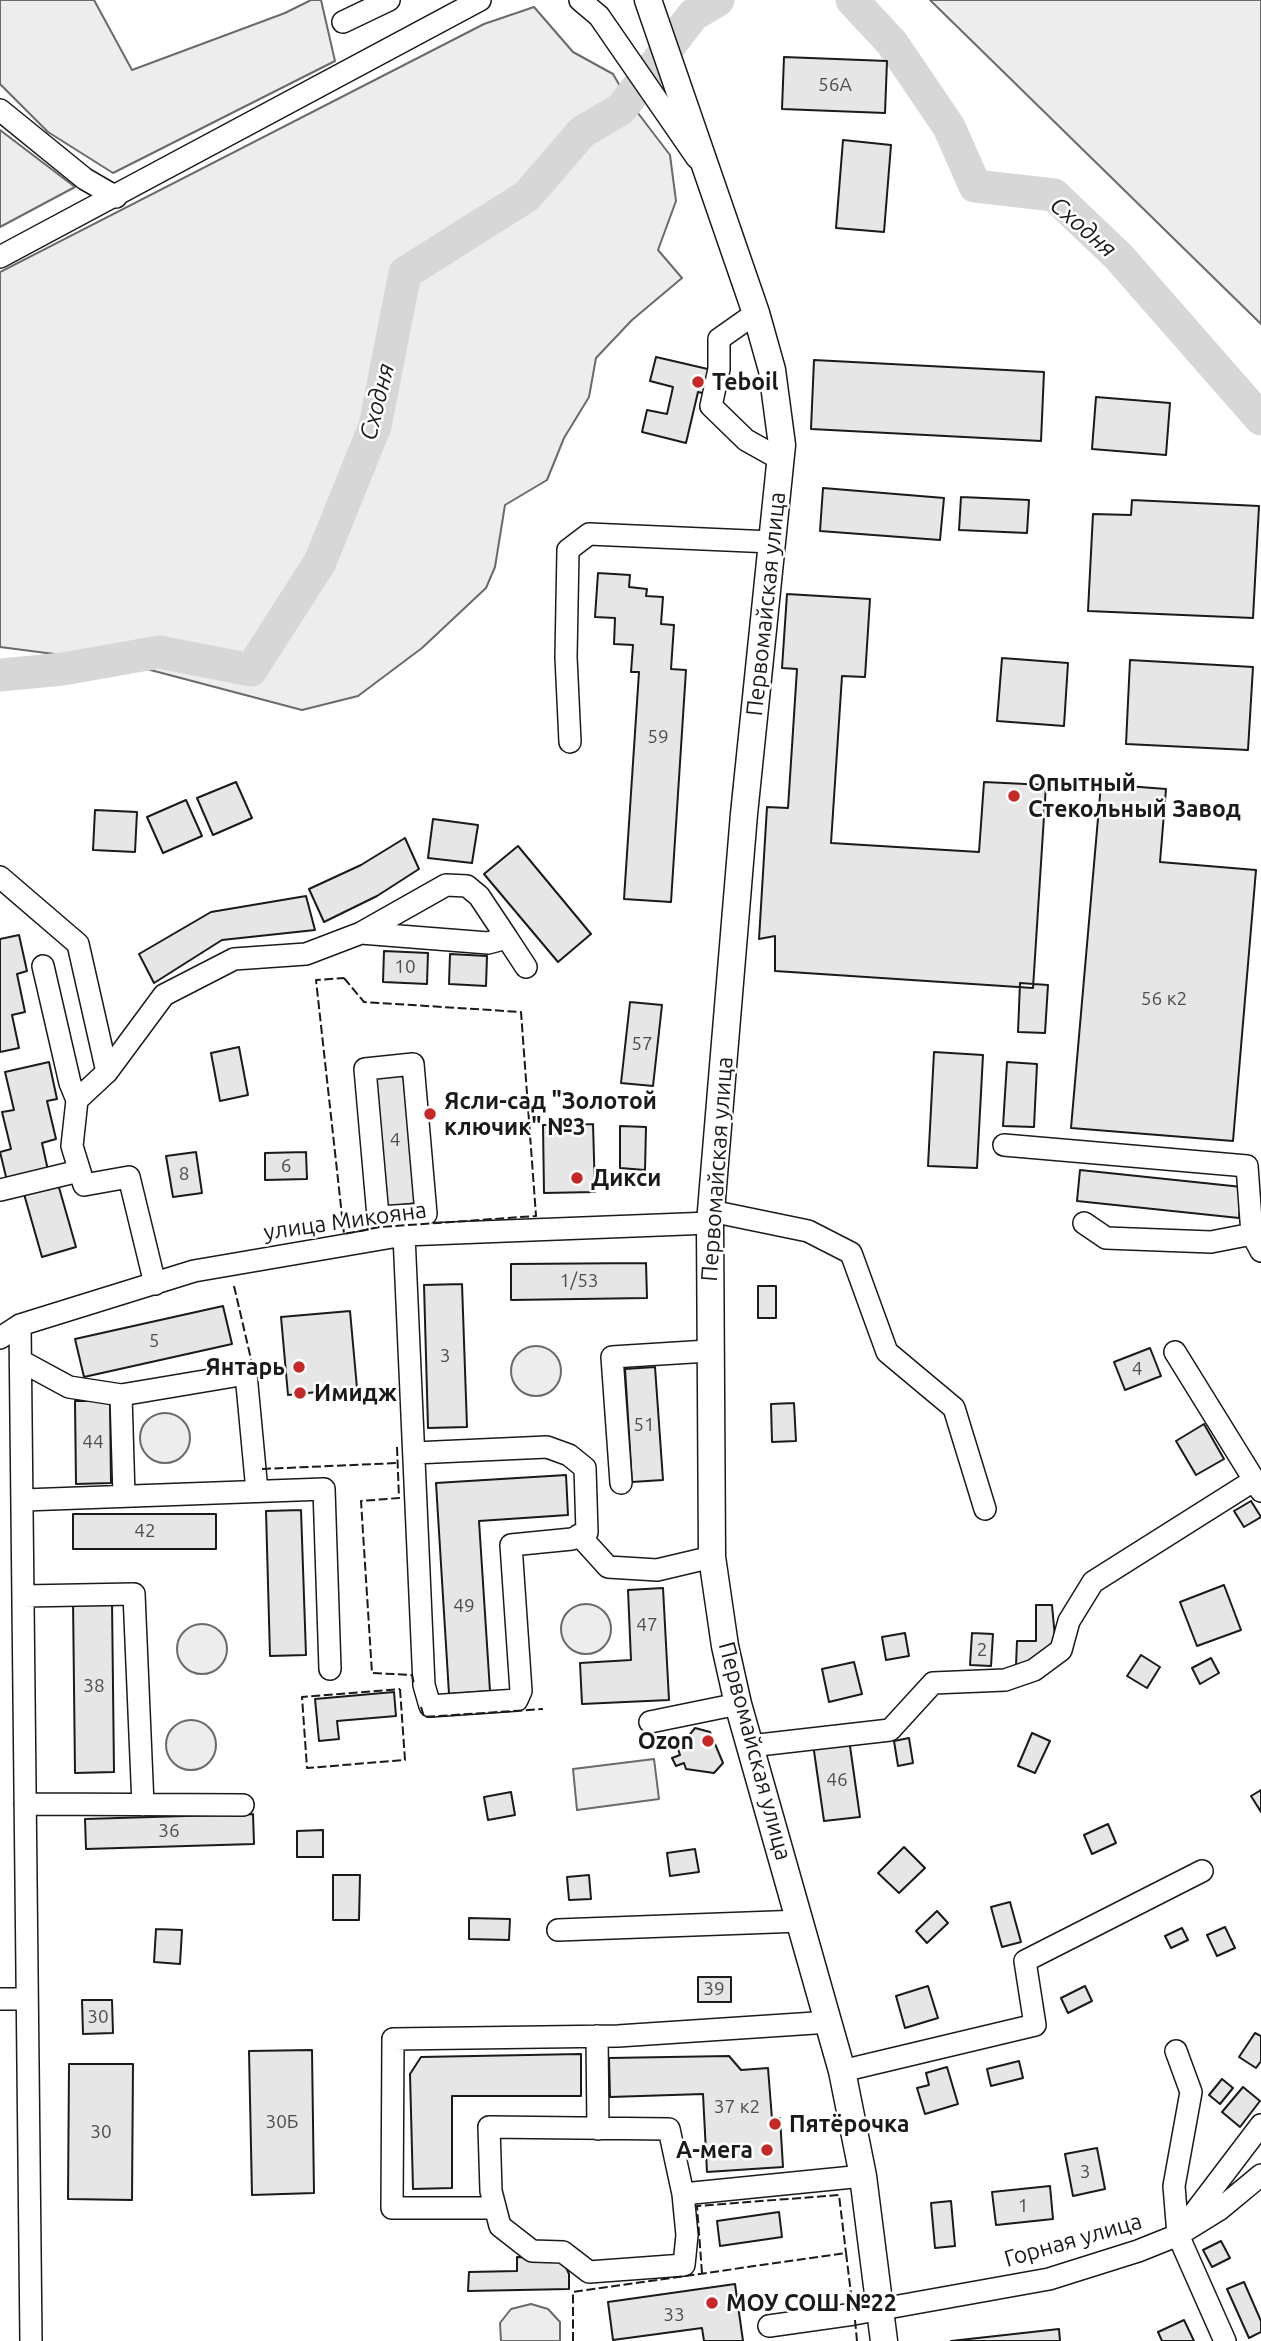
<!DOCTYPE html>
<meta charset="utf-8">
<style>
body{margin:0}
canvas{display:block;background:#fff}
</style>
<canvas width="1261" height="2341"></canvas>
<script>
const context = document.querySelector('canvas').getContext('2d');
context.lineJoin = 'round';
function fillPath(path, color) {
  context.fillStyle = color;
  context.fill(path, 'evenodd');
}
function shape(rows) {
  const path = new Path2D();
  for (const r of rows) {
    if (r.length === 3) {
      path.moveTo(r[0] + r[2], r[1]);
      path.arc(r[0], r[1], r[2], 0, 2 * Math.PI);
      continue;
    }
    path.moveTo(r[0], r[1]);
    for (let i = 2; i < r.length; i += 2) path.lineTo(r[i], r[i + 1]);
  }
  return path;
}
function strokePath(path, color, width, dash) {
  context.strokeStyle = color;
  context.lineWidth = width;
  context.lineCap = dash ? 'butt' : 'round';
  context.setLineDash(dash || []);
  context.stroke(path);
}
function label(font, color, halo, rows, align = 'center') {
  context.font = font + ' Ubuntu,sans-serif';
  context.lineWidth = 5;
  context.setLineDash([]);
  context.textBaseline = 'middle';
  context.strokeStyle = halo;
  context.fillStyle = color;
  for (const [text, x, y, turn = 0] of rows) {
    context.save();
    context.translate(x, y);
    context.rotate((+turn || 0) * Math.PI / 180);
    context.textAlign = isNaN(turn) ? turn : align;
    if (halo) context.strokeText(text, 0, 0);
    context.fillText(text, 0, 0);
    context.restore();
  }
}
const green = shape([
 [0,0,94,0,132,70,285,13,311,0,321,0,335,61,113,173,48,132,0,84,0,0],
 [930,0,1261,0,1261,324,930,0],
 [534,7,573,52,613,74,628,100,670,155,676,201,658,250,682,278,632,320,596,358,589,397,564,438,547,480,505,505,495,567,486,588,422,648,358,696,302,710,124,663,0,647,0,272,484,24,534,7],
 [0,130,75,187,0,227,0,130],
 [536,1371,25],
 [165,1438,25],
 [586,1629,25],
 [202,1649,25],
 [191,1745,25],
 [654,1759,659,1799,577,1810,573,1769,654,1759],
 [531,2304,548,2309,560,2322,560,2341,501,2341,500,2323,511,2309,531,2304]
]);
fillPath(green, '#ededed');
strokePath(green, '#6a6a6a', 2);
strokePath(shape([
 [852,0,892,43,949,127,975,186,1054,195,1119,257,1261,419],
 [0,675,63,669,159,652,251,670,320,562,375,426,405,273,527,196,582,132,621,109,693,15,718,0]
]), '#d7d7d7', 33);
const building = shape([
 [784,57,887,61,885,113,782,109,784,57],
 [843,140,891,145,884,232,836,228,843,140],
 [656,357,712,370,707,394,698,392,686,443,642,432,647,410,667,414,673,387,650,381,656,357],
 [814,360,1044,372,1041,441,811,429,814,360],
 [1096,397,1170,403,1166,455,1092,449,1096,397],
 [823,488,944,498,940,540,820,531,823,488],
 [961,497,1029,500,1027,533,959,530,961,497],
 [1132,500,1259,506,1253,618,1088,611,1093,514,1131,515,1132,500],
 [598,573,630,575,629,587,647,589,646,596,663,597,661,624,674,625,671,669,686,670,671,902,624,899,639,672,631,672,633,645,614,644,615,618,595,617,598,573],
 [787,594,870,599,865,677,842,676,831,843,979,852,984,782,1046,785,1033,988,775,971,775,936,759,939,767,807,788,808,797,669,782,668,787,594],
 [1002,658,1068,663,1064,726,997,721,1002,658],
 [1130,660,1253,667,1248,750,1126,744,1130,660],
 [236,782,252,818,213,835,197,798,236,782],
 [1101,784,1166,789,1160,862,1256,870,1233,1141,1071,1128,1101,784],
 [186,800,202,836,163,853,147,817,186,800],
 [95,810,137,812,135,852,93,850,95,810],
 [433,819,478,825,472,863,428,858,433,819],
 [405,838,419,869,377,896,324,922,309,889,361,865,405,838],
 [518,846,591,934,558,962,484,874,518,846],
 [306,896,315,930,222,940,154,983,139,954,211,912,306,896],
 [19,935,27,971,17,974,25,1012,12,1015,19,1048,0,1052,0,939,19,935],
 [384,951,428,953,427,984,383,982,384,951],
 [450,954,487,956,486,986,449,984,450,954],
 [1020,983,1048,985,1045,1033,1018,1032,1020,983],
 [630,1002,662,1005,653,1086,621,1083,630,1002],
 [239,1047,248,1095,220,1101,211,1053,239,1047],
 [934,1052,983,1055,977,1168,928,1166,934,1052],
 [49,1062,57,1099,47,1101,56,1139,42,1143,49,1175,8,1185,0,1152,11,1149,2,1112,14,1110,5,1072,49,1062],
 [1007,1062,1037,1064,1034,1127,1003,1126,1007,1062],
 [403,1073,416,1203,387,1207,373,1076,403,1073],
 [593,1124,595,1192,544,1193,543,1125,593,1124],
 [620,1126,646,1127,645,1170,620,1168,620,1126],
 [196,1152,202,1193,173,1197,166,1156,196,1152],
 [306,1152,307,1179,265,1180,265,1153,306,1152],
 [1080,1170,1242,1187,1239,1218,1077,1201,1080,1170],
 [58,1184,76,1247,42,1257,24,1194,58,1184],
 [646,1263,647,1298,511,1300,511,1264,646,1263],
 [462,1284,467,1427,428,1428,424,1285,462,1284],
 [758,1286,776,1286,776,1318,758,1318,758,1286],
 [223,1306,232,1344,84,1377,75,1339,223,1306],
 [350,1311,357,1388,288,1395,281,1317,350,1311],
 [1150,1348,1161,1376,1125,1390,1114,1362,1150,1348],
 [655,1367,663,1480,632,1482,625,1369,655,1367],
 [75,1401,110,1401,111,1483,76,1484,75,1401],
 [794,1403,796,1441,772,1442,771,1404,794,1403],
 [1204,1424,1224,1459,1196,1475,1176,1441,1204,1424],
 [566,1475,568,1515,479,1521,490,1691,449,1694,436,1483,566,1475],
 [1251,1501,1261,1517,1244,1527,1234,1511,1251,1501],
 [301,1510,306,1655,270,1656,266,1511,301,1510],
 [73,1514,216,1514,216,1549,73,1549,73,1514],
 [1224,1585,1241,1630,1197,1646,1180,1602,1224,1585],
 [663,1588,669,1700,582,1704,580,1663,631,1660,628,1590,663,1588],
 [73,1600,112,1600,114,1772,75,1773,73,1600],
 [1036,1605,1052,1605,1056,1649,1032,1666,1016,1665,1017,1641,1036,1641,1036,1605],
 [905,1633,909,1656,886,1660,882,1637,905,1633],
 [972,1633,993,1634,991,1666,970,1665,972,1633],
 [1141,1655,1160,1667,1147,1688,1127,1676,1141,1655],
 [1211,1658,1219,1673,1200,1684,1192,1668,1211,1658],
 [854,1662,862,1694,829,1702,822,1669,854,1662],
 [394,1692,396,1716,337,1721,339,1739,319,1741,315,1699,394,1692],
 [695,1728,710,1732,723,1763,714,1773,686,1769,684,1763,676,1766,672,1758,680,1755,678,1749,695,1728],
 [1032,1733,1050,1741,1035,1773,1018,1766,1032,1733],
 [909,1738,913,1763,898,1766,894,1741,909,1738],
 [849,1739,860,1817,824,1821,813,1744,849,1739],
 [1261,1790,1261,1812,1251,1796,1261,1790],
 [511,1792,515,1815,488,1820,484,1797,511,1792],
 [253,1814,254,1844,86,1849,85,1819,253,1814],
 [1108,1824,1116,1843,1092,1854,1084,1835,1108,1824],
 [323,1830,323,1857,297,1857,297,1831,323,1830],
 [904,1847,925,1868,899,1893,878,1873,904,1847],
 [695,1849,699,1872,670,1876,667,1853,695,1849],
 [333,1875,360,1875,359,1920,333,1920,333,1875],
 [589,1875,591,1899,569,1900,567,1877,589,1875],
 [1010,1902,1021,1942,1002,1947,991,1907,1010,1902],
 [937,1911,948,1923,927,1943,916,1931,937,1911],
 [469,1918,510,1919,509,1940,469,1939,469,1918],
 [1225,1927,1235,1948,1217,1956,1207,1935,1225,1927],
 [1182,1928,1188,1940,1171,1948,1165,1936,1182,1928],
 [156,1929,182,1930,180,1964,154,1962,156,1929],
 [698,1977,731,1977,731,2002,698,2002,698,1977],
 [928,1986,938,2018,905,2028,896,1996,928,1986],
 [1085,1986,1092,2001,1068,2013,1061,1998,1085,1986],
 [82,2000,112,2000,113,2033,83,2034,82,2000],
 [1255,2033,1261,2036,1261,2061,1256,2068,1239,2057,1255,2033],
 [312,2050,314,2193,252,2195,249,2051,312,2050],
 [581,2054,581,2096,452,2096,452,2188,413,2189,410,2074,421,2057,581,2054],
 [729,2056,741,2070,768,2068,772,2119,780,2118,783,2167,707,2172,703,2094,610,2097,609,2058,729,2056],
 [1019,2061,1023,2078,991,2086,987,2069,1019,2061],
 [69,2064,133,2064,132,2200,68,2199,69,2064],
 [947,2067,958,2104,925,2114,917,2088,929,2085,926,2073,947,2067],
 [1222,2079,1233,2088,1220,2104,1209,2095,1222,2079],
 [1243,2087,1260,2101,1240,2127,1222,2112,1243,2087],
 [1097,2148,1105,2189,1073,2196,1065,2154,1097,2148],
 [1050,2186,1053,2219,996,2225,992,2192,1050,2186],
 [951,2201,955,2246,935,2248,931,2203,951,2201],
 [779,2212,782,2237,720,2246,717,2221,779,2212],
 [1221,2241,1230,2258,1212,2267,1203,2250,1221,2241],
 [517,2257,550,2258,564,2263,569,2274,569,2289,468,2291,469,2272,517,2271,517,2257],
 [1244,2282,1261,2321,1261,2332,1249,2338,1227,2289,1244,2282],
 [735,2284,743,2341,704,2341,702,2328,613,2340,608,2302,735,2284],
 [1184,2320,1194,2341,1162,2341,1158,2332,1184,2320],
 [1059,2329,1060,2341,951,2341,1059,2329]
]);
fillPath(building, '#e6e6e6');
strokePath(building, '#1a1a1a', 2);
const minor = shape([
 [580,0,599,16,697,158],
 [343,22,389,0],
 [0,110,85,179,116,197],
 [0,257,480,0],
 [756,313,719,339,719,369,711,406,746,440,780,459],
 [570,742,566,657,568,550,589,534,772,542],
 [0,877,78,944,107,1072],
 [507,938,526,967],
 [43,966,70,1083,77,1100],
 [1004,1145,1247,1166,1252,1234],
 [0,1190,79,1171],
 [711,1211,808,1231,851,1253,887,1352,954,1408,985,1509],
 [379,1217,426,1214,413,1064,365,1069,380,1239],
 [1084,1223,1106,1238,1211,1242,1252,1234,1261,1251],
 [404,1235,424,1685,430,1706,517,1700,521,1691,511,1545,572,1539,587,1532,585,1468,569,1455,547,1447,414,1453],
 [155,1284,129,1177,84,1185,72,1146,77,1100,107,1072,164,995,234,959,306,954,361,933,488,943,507,938,479,896,467,886,446,885,361,933],
 [20,1325,31,2341],
 [0,1338,20,1325,194,1271,404,1235,710,1223],
 [1175,1352,1261,1491],
 [21,1361,69,1387,121,1395],
 [621,1483,612,1357,708,1351],
 [124,1496,121,1395,246,1374,257,1491],
 [24,1500,324,1489,330,1669],
 [579,1535,608,1567,657,1570,712,1557],
 [24,1596,134,1594,143,1805],
 [650,1722,738,1704],
 [750,1746,890,1730,933,1683,1005,1680,1034,1670,1061,1650,1069,1621,1093,1582,1253,1481],
 [25,1804,243,1805],
 [558,1930,801,1921],
 [0,1999,27,1999],
 [597,2036,598,2129],
 [1176,2051,1191,2092,1174,2186,1178,2235,1225,2341],
 [842,2071,1035,2025,1025,1961,1202,1871],
 [683,2194,687,2235,684,2265,589,2272,563,2252,532,2251,500,2226,491,2191,489,2127,669,2129,683,2194,863,2176],
 [495,2208,392,2208,393,2039,618,2036,830,2022],
 [1185,2225,1261,2125],
 [769,2326,854,2314,1049,2279,1138,2251,1178,2235,1220,2209,1261,2175]
]);
const major = shape([
 [648,0,756,313,772,370,782,445,744,814,710,1223,712,1557,725,1646,738,1704,842,2071,863,2176,884,2341]
]);
strokePath(minor, '#1a1a1a', 24);
strokePath(major, '#1a1a1a', 29);
strokePath(minor, '#fff', 21);
strokePath(major, '#fff', 26);
strokePath(shape([
 [344,978,364,1002,521,1012,536,1216,380,1227,344,1234,316,980,344,978],
 [234,1286,254,1372],
 [397,1447,399,1498,361,1501,372,1673,412,1675,414,1684],
 [262,1469,398,1463],
 [400,1689,405,1760,307,1768,302,1697,400,1689],
 [421,1707,424,1717,543,1709],
 [702,2273,697,2206,839,2195,846,2253],
 [855,2320,857,2341],
 [573,2341,573,2292,846,2253,853,2310]
]), '#1a1a1a', 2, [9, 3.5]);
for (const [x, y, r, color] of [
 [698,382,7,"#c62828"],
 [1014,796,7,"#c62828"],
 [430,1114,7,"#c62828"],
 [577,1178,7,"#c62828"],
 [299,1367,7,"#c62828"],
 [300,1393,7,"#c62828"],
 [708,1741,7,"#c62828"],
 [775,2124,7,"#c62828"],
 [767,2150,7,"#c62828"],
 [712,2303,7,"#c62828"]
]) {
  const dot = new Path2D();
  dot.arc(x, y, r, 0, 2 * Math.PI);
  context.fillStyle = color;
  context.fill(dot);
  strokePath(dot, '#fff', 2.5);
}
label('19px', '#4d4d4d', null, [
 ["56А",835,85],
 ["59",658,737],
 ["10",405,967],
 ["56 к2",1164,999],
 ["57",642,1044],
 ["4",395,1140],
 ["6",286,1166],
 ["8",184,1174],
 ["1/53",579,1281],
 ["5",154,1341],
 ["3",445,1356],
 ["4",1137,1369],
 ["51",644,1425],
 ["44",93,1442],
 ["42",145,1531],
 ["49",464,1606],
 ["47",647,1625],
 ["2",982,1650],
 ["38",94,1686],
 ["46",837,1780],
 ["36",169,1831],
 ["39",714,1989],
 ["30",98,2017],
 ["37 к2",737,2107],
 ["30Б",282,2122],
 ["30",101,2132],
 ["3",1085,2172],
 ["1",1023,2206],
 ["33",674,2315]
]);
label('bold 23px', '#1a1a1a', '#fff', [
 ["Teboil",712,382],
 ["Опытный",1028,783],
 ["Стекольный Завод",1028,809],
 ["Ясли-сад \"Золотой",444,1101],
 ["ключик\" №3",444,1127],
 ["Дикси",591,1178],
 ["Янтарь",285,1367,"right"],
 ["Имидж",314,1393],
 ["Ozon",694,1741,"right"],
 ["Пятёрочка",789,2124],
 ["А-мега",753,2150,"right"],
 ["МОУ СОШ №22",726,2303]
], 'left');
label('23px', '#1a1a1a', '#fff', [
 ["Первомайская улица",766,604,-84],
 ["Первомайская улица",717,1169,-86],
 ["улица Микояна",345,1221,-8],
 ["Первомайская улица",755,1751,75],
 ["Горная улица",1073,2240,-16]
]);
label('italic 24px', '#1a1a1a', '#fff', [
 ["Сходня",1083,227,41],
 ["Сходня",377,402,-76]
]);
</script>
